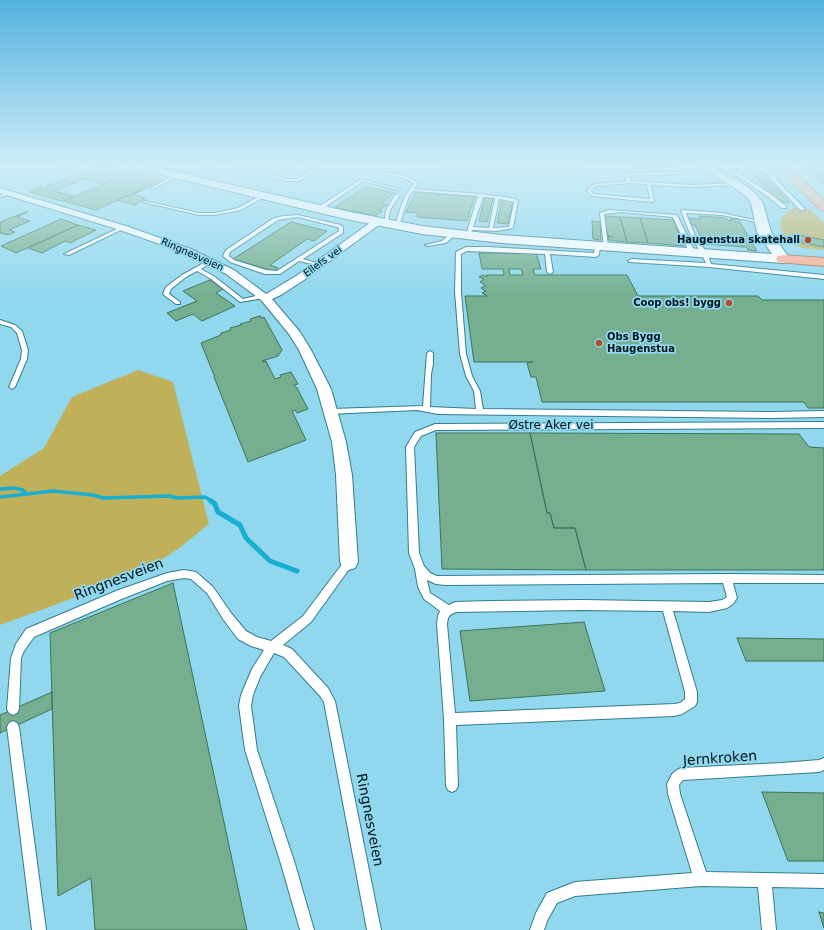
<!DOCTYPE html>
<meta charset="utf-8">
<style>
body{margin:0}
canvas{display:block;background:#91d8ee}
</style>
<canvas width="824" height="930"></canvas>
<script>
const context = document.querySelector('canvas').getContext('2d');
context.lineJoin = 'round';
function fillPath(path, color) {
  context.fillStyle = color;
  context.fill(path, 'evenodd');
}
function shape(rows) {
  const path = new Path2D();
  for (const r of rows) {
    path.moveTo(r[0], r[1]);
    for (let i = 2; i < r.length; i += 2) path.lineTo(r[i], r[i + 1]);
  }
  return path;
}
function strokePath(path, color, width, dash) {
  context.strokeStyle = color;
  context.lineWidth = width;
  context.lineCap = dash ? 'butt' : 'round';
  context.setLineDash(dash || []);
  context.stroke(path);
}
function label(font, color, halo, rows, align = 'center') {
  context.font = font + ' "DejaVu Sans",sans-serif';
  context.lineWidth = 3.5;
  context.setLineDash([]);
  context.textBaseline = 'middle';
  context.strokeStyle = halo;
  context.fillStyle = color;
  for (const [text, x, y, turn = 0] of rows) {
    context.save();
    context.translate(x, y);
    context.rotate((+turn || 0) * Math.PI / 180);
    context.textAlign = isNaN(turn) ? turn : align;
    if (halo) context.strokeText(text, 0, 0);
    context.fillText(text, 0, 0);
    context.restore();
  }
}
fillPath(shape([
 [429,165,580,165,563,172,541,174],
 [793,208,810,209,824,223,824,250,803,248,795,245,784,237,780,224,781,218],
 [138,370,173,382,209,524,178,549,139,574,0,625,0,476,44,448,72,397]
]), '#c0b059');
strokePath(shape([
 [0,489,14,488,23,490,27,494],
 [0,497,53,491,93,495,103,498,170,496,177,498,205,497,213,502]
]), '#16aed1', 3.5);
strokePath(shape([
 [211,501,215,504,218,512,240,525,246,538,270,561,297,571]
]), '#16aed1', 5);
const building = shape([
 [98,165,131,172,103,184,84,179,54,191,73,196,62,201,30,192,41,187,44,188,49,186,47,185,52,185,98,165],
 [631,165,675,165,678,167,636,169,631,165],
 [803,165,824,166,824,184,823,183,803,165],
 [131,172,163,180,153,186,149,186,96,210,64,201,131,172],
 [755,176,766,177,790,203,778,201,755,176],
 [365,187,395,193,381,203,387,205,379,210,382,211,375,216,335,207,365,187],
 [145,188,147,188,134,194,145,198,135,205,117,200,145,188],
 [416,192,475,197,467,221,417,217,418,213,406,212,416,192],
 [485,198,493,198,487,222,479,221,485,198],
 [502,199,513,200,508,224,497,223,502,199],
 [26,212,28,212,17,217,30,221,9,230,15,232,9,235,0,233,0,222,26,212],
 [604,216,620,217,627,242,609,240,608,236,613,237,608,236,604,216],
 [699,216,726,218,729,221,731,221,730,219,738,219,757,251,748,250,747,247,744,247,704,244,695,225,690,225,687,218,701,219,699,216],
 [620,217,640,218,648,243,627,242,620,217],
 [640,218,673,220,682,241,678,241,682,242,684,246,648,243,640,218],
 [61,219,78,225,16,253,1,246,61,219],
 [592,221,600,222,601,240,593,239,592,221],
 [291,222,327,231,314,241,307,239,270,265,278,268,274,271,233,259,291,222],
 [78,225,96,230,70,243,65,241,42,253,28,248,78,225],
 [793,234,824,240,824,247,793,241,793,234],
 [479,253,536,253,541,269,533,269,535,275,627,275,638,296,758,296,762,300,824,300,824,408,808,408,804,402,542,402,536,377,531,377,527,363,533,362,474,362,465,296,487,296,482,293,486,291,481,288,485,286,484,284,480,282,484,279,479,277,482,275,487,277,486,275,504,275,503,269,482,269,479,253],
 [509,269,521,269,523,275,510,275,509,269],
 [210,280,223,289,216,293,235,306,202,321,193,314,176,321,167,313,197,301,183,291,210,280],
 [260,316,261,318,264,317,282,350,278,356,262,361,263,362,266,361,275,379,281,377,280,375,291,372,298,384,294,385,297,388,308,409,297,413,295,410,292,411,306,440,248,462,214,377,215,375,214,375,201,343,221,335,221,333,231,330,230,328,241,325,240,324,251,321,250,319,260,316],
 [436,433,530,433,547,513,550,513,554,528,575,528,586,570,442,569,436,433],
 [530,433,799,434,809,447,824,448,824,570,586,570,575,528,554,528,550,513,547,513,530,433],
 [173,583,247,930,95,930,91,878,58,896,50,633,173,583],
 [584,622,605,691,470,701,460,631,584,622],
 [737,638,824,639,824,661,746,661,737,638],
 [52,692,52,709,0,733,0,715,52,692],
 [762,792,824,793,824,861,788,861,762,792],
 [819,912,824,913,824,928,819,912]
]);
fillPath(building, '#76af90');
strokePath(building, '#3b7457', 1);
const lane = shape([
 [69,165,73,165,63,170,60,169,69,165],
 [212,165,216,165,185,178,182,177,212,165],
 [232,165,243,165,279,168,287,165,291,165,281,170,277,176,286,179,297,179,305,175,312,169,311,167,306,165,314,165,316,169,307,177,299,181,286,181,274,178,277,170,232,165],
 [751,168,766,169,804,208,804,210,800,210,764,171,751,170,740,174,771,194,786,206,786,208,782,208,767,196,736,175,724,179,722,178,751,168],
 [378,171,406,176,417,182,417,185,414,189,481,194,511,198,518,200,513,228,497,231,472,230,471,233,467,233,468,228,478,196,413,191,409,196,399,226,395,227,398,215,405,196,413,185,413,183,404,178,378,173,378,171],
 [483,197,495,198,489,228,473,227,483,197],
 [499,199,514,202,509,227,493,228,499,199],
 [681,172,680,174,628,176,631,181,692,185,737,183,739,184,737,185,692,187,651,185,654,201,652,202,592,196,587,191,592,185,597,184,627,181,624,175,629,173,681,172],
 [630,183,647,184,650,199,593,194,591,191,594,187,597,186,630,183],
 [177,174,180,175,153,189,150,188,177,174],
 [361,179,400,189,398,190,363,181,321,210,317,210,317,208,361,179],
 [9,192,11,193,11,194,0,197,0,195,9,192],
 [396,194,400,195,390,210,388,224,384,225,386,210,396,194],
 [262,195,266,196,241,210,215,215,199,215,143,202,145,201,199,213,215,213,238,208,262,195],
 [609,210,677,215,695,252,692,254,689,252,673,217,621,212,604,214,608,246,604,247,600,213,609,210],
 [683,210,722,213,763,222,761,223,722,215,686,213,695,236,707,253,711,264,824,275,824,279,709,267,629,262,628,261,631,259,706,263,701,253,691,236,681,211,683,210],
 [298,215,341,225,343,227,343,233,303,259,320,264,320,266,299,261,280,274,265,274,230,262,223,256,226,250,274,218,284,216,298,215],
 [298,217,337,227,339,228,339,231,277,271,266,270,234,260,229,256,230,252,278,220,298,217],
 [121,227,125,228,69,255,64,254,121,227],
 [452,233,456,234,446,243,427,246,425,245,442,241,452,233],
 [596,245,600,246,599,255,596,257,550,254,553,272,550,274,547,272,545,254,467,251,461,254,461,292,466,354,472,376,480,391,483,409,771,412,824,411,824,417,771,418,438,414,417,410,328,414,327,412,328,410,331,409,423,406,427,353,430,351,433,353,433,364,431,374,430,407,476,409,474,391,466,376,460,354,455,292,456,252,466,247,488,247,594,253,596,245],
 [211,259,213,260,213,262,201,269,215,277,243,299,264,294,267,296,264,298,240,302,211,279,197,271,186,277,171,289,169,294,180,302,180,304,176,304,164,295,163,294,166,287,182,275,211,259],
 [0,320,15,325,22,331,28,350,27,359,15,387,12,389,9,387,21,359,22,350,17,333,11,327,0,324,0,320],
 [824,422,824,428,436,430,421,436,414,447,419,553,424,566,430,573,437,576,727,574,824,575,824,583,733,583,737,598,733,604,727,608,709,612,673,611,697,692,697,702,695,706,682,714,674,716,456,725,458,786,456,790,452,792,448,790,446,786,444,719,437,624,438,616,440,611,424,599,418,587,415,569,409,553,406,447,415,432,435,424,824,422],
 [427,580,436,584,445,585,723,583,727,597,722,600,709,602,582,600,491,601,455,602,449,605,430,593,427,580],
 [582,610,663,611,685,692,685,699,680,703,674,704,455,713,447,624,448,618,450,615,456,612,582,610],
 [349,558,352,559,354,562,352,565,311,622,283,645,292,649,328,688,335,701,381,930,367,930,324,702,320,696,284,657,274,653,260,677,253,695,251,706,257,750,295,864,314,930,300,930,281,864,245,750,239,706,241,695,252,669,264,650,251,646,238,639,223,619,207,593,191,579,184,578,167,581,119,600,34,637,24,651,21,658,19,709,17,713,13,715,9,713,7,709,11,658,16,644,26,629,116,591,167,573,184,570,196,572,213,587,231,613,246,631,257,637,271,641,303,616,346,559,349,558],
 [13,721,17,723,19,727,46,930,32,930,7,727,9,723,13,721],
 [824,758,824,770,819,772,683,780,679,785,680,794,706,872,824,874,824,888,772,887,776,930,762,930,758,887,701,886,575,896,557,903,547,921,544,930,530,930,536,913,547,893,575,882,692,873,668,794,667,784,672,774,677,770,681,768,782,763,819,760,824,758]
]);
const street = shape([
 [0,188,126,226,191,249,234,270,266,294,296,276,374,220,380,220,381,222,380,224,304,280,281,295,272,299,300,332,311,350,331,389,346,442,352,475,358,562,355,568,349,570,343,568,340,562,336,475,332,442,317,389,299,350,289,334,261,300,226,274,185,253,120,230,0,193,0,188]
]);
const secondary = shape([
 [128,165,145,165,350,212,422,226,502,235,772,254,757,232,751,203,747,197,732,186,696,165,708,165,740,182,755,193,763,203,771,232,790,259,788,262,783,263,502,243,422,234,350,220,133,168,128,165]
]);
const highway = shape([
 [775,165,786,165,824,200,824,211,820,210,775,165],
 [783,255,824,258,824,266,778,262,776,259,778,256,783,255]
]);
strokePath(lane, '#347b8f', 2);
strokePath(street, '#347b8f', 2);
strokePath(secondary, '#347b8f', 2);
strokePath(highway, '#a5796a', 2);
fillPath(lane, '#fff');
fillPath(street, '#fff');
fillPath(secondary, '#fff');
fillPath(highway, '#feb096');
const sky = context.createLinearGradient(0, 0, 0, 295);
sky.addColorStop(0, '#54b2df');
sky.addColorStop(0.56, '#ceedf7');
sky.addColorStop(1, '#ceedf700');
context.fillStyle = sky;
context.fillRect(0, 0, 824, 295);
for (const [x, y, r, color] of [
 [808,240,4,"#b44d27"],
 [729,303,4,"#b44d27"],
 [599,343,4,"#b44d27"]
]) {
  const dot = new Path2D();
  dot.arc(x, y, r, 0, 2 * Math.PI);
  context.fillStyle = color;
  context.fill(dot);
  strokePath(dot, '#91d8ee', 1.5);
}
label('bold 10px', '#001319', '#91d8ee', [
 ["Haugenstua skatehall",800,240],
 ["Coop obs! bygg",721,303],
 ["Obs Bygg",607,337,"left"],
 ["Haugenstua",607,349,"left"]
], 'right');
label('10px', '#001319', '#91d8ee', [
 ["Ringnesveien",192,255,24],
 ["Ellefs vei",323,262,-36]
]);
label('12px', '#001319', '#91d8ee', [
 ["Østre Aker vei",551,426]
]);
label('14px', '#001319', '#91d8ee', [
 ["Ringnesveien",119,580,-21],
 ["Jernkroken",720,759,-4],
 ["Ringnesveien",369,820,79]
]);
</script>
